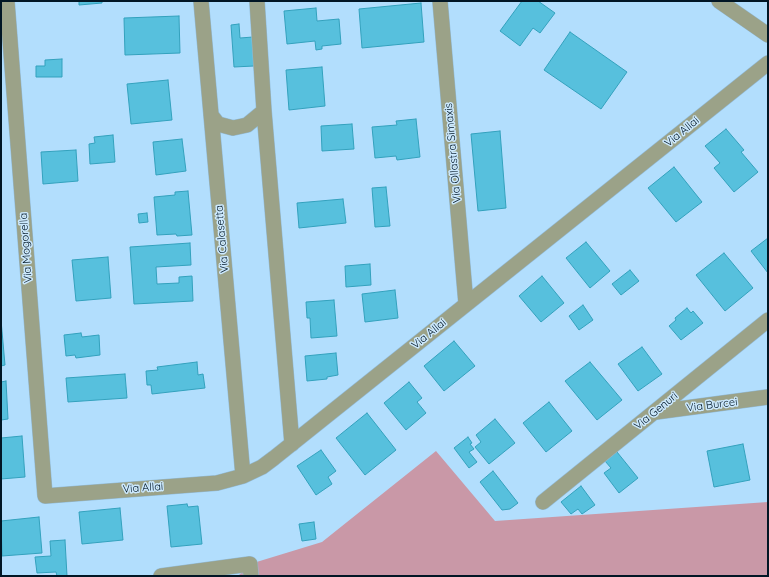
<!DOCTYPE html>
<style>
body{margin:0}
#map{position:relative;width:769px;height:577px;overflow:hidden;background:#b2defd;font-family:Quicksand,sans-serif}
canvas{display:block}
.frame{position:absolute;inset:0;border:2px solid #011625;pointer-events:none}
</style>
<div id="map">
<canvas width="769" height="577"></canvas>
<div class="frame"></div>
</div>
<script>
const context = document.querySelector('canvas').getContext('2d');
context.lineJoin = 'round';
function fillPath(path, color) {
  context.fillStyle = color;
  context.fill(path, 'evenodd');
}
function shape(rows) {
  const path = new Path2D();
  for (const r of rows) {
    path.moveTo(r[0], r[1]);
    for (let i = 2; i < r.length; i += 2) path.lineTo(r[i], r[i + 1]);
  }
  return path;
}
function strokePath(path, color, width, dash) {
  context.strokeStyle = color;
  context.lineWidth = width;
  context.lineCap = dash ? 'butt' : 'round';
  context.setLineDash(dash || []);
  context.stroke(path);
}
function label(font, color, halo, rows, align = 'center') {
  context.font = font + ' Quicksand,sans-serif';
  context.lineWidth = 3;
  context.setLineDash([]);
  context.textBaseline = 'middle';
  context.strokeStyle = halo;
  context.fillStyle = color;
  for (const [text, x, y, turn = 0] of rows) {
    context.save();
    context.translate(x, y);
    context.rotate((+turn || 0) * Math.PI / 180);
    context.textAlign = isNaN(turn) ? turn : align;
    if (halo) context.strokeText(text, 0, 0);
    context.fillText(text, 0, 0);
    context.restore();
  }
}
fillPath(shape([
 [436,451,495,521,768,502,768,576,238,576,250,564,322,542]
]), '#c998a7');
const building = shape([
 [79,1,102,1,102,3,79,5,79,1],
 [522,1,538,1,555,13,540,33,533,28,520,46,500,31,522,1],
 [421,3,424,42,362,48,359,9,421,3],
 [316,8,317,21,339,19,341,44,322,46,322,49,316,50,315,41,287,44,284,11,316,8],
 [179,16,180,53,125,55,124,18,179,16],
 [239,24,240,38,253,37,254,66,234,67,231,25,239,24],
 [570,32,627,72,601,109,544,70,570,32],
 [62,59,62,77,36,77,36,66,45,66,45,60,62,59],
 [322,67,325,106,289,110,286,70,322,67],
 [168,80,172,120,131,124,127,84,168,80],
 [416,119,420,157,397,160,396,156,375,158,372,127,397,125,396,121,416,119],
 [352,124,354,149,322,151,321,126,352,124],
 [726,129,744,150,741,152,758,172,734,192,714,168,720,163,705,146,726,129],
 [500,131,506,208,478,211,471,134,500,131],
 [113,135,115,162,90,164,89,144,95,143,94,137,113,135],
 [182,139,186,171,156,175,153,142,182,139],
 [76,150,78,181,43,184,41,152,76,150],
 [674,167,702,202,676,222,648,188,674,167],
 [386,187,390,226,375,227,372,188,386,187],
 [188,191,192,235,177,236,176,234,157,235,154,197,175,195,175,192,188,191],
 [343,199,346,223,299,228,297,203,343,199],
 [147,213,148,222,139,223,138,214,147,213],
 [768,238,768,273,751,251,768,238],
 [586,242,610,271,590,288,566,258,586,242],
 [190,243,191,265,156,267,157,284,179,283,179,277,192,276,193,301,134,304,130,247,190,243],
 [724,253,753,288,725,311,696,275,724,253],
 [108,257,111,298,76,301,72,260,108,257],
 [370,264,371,285,346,287,345,266,370,264],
 [630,270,639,281,621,295,612,284,630,270],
 [542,276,564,303,541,322,519,296,542,276],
 [395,290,398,318,365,322,362,294,395,290],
 [334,300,337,336,311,338,310,318,307,318,306,302,334,300],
 [583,305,593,320,579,330,569,316,583,305],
 [687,308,691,313,693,311,703,323,681,340,669,326,676,320,675,318,687,308],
 [1,320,5,365,1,366,1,320],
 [81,333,82,337,99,335,100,355,76,358,75,355,66,356,64,335,81,333],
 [454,341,475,366,444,391,424,366,454,341],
 [642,347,662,374,638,391,618,364,642,347],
 [336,353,338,375,327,377,327,379,307,381,305,356,336,353],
 [197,362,198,375,203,374,205,388,152,394,151,385,147,385,146,371,158,370,157,367,197,362],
 [590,362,622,400,597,420,565,381,590,362],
 [125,374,127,398,68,402,66,378,125,374],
 [6,381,8,419,1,420,1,382,6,381],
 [409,382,422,398,417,402,426,413,406,430,384,403,409,382],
 [549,402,572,431,546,452,523,423,549,402],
 [367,413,396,450,365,475,336,438,367,413],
 [495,419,515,443,489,464,475,447,481,442,476,435,495,419],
 [22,436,25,477,1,479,1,438,22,436],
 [468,437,472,443,470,444,474,449,469,452,477,462,469,468,454,448,468,437],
 [743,444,750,480,714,487,707,451,743,444],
 [321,450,336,471,328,477,332,484,316,495,297,466,321,450],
 [617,452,638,478,619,493,604,473,611,468,605,461,617,452],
 [493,471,518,503,510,509,502,510,480,482,493,471],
 [581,486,595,505,582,514,578,509,571,514,561,502,581,486],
 [187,504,188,507,198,506,202,544,171,547,167,506,187,504],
 [120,508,123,540,82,544,79,512,120,508],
 [39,517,42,553,2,556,1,521,39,517],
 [314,522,316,539,302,541,299,524,314,522],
 [65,540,67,576,57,576,56,572,37,573,35,557,51,556,50,541,65,540]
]);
fillPath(building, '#57c0dd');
strokePath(building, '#33a1bd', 1);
const minor = shape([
 [7,1,45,496,217,483,243,476,262,467,274,458,768,63],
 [201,1,243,476],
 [257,1,264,111,292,444],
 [440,1,466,304],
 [719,1,768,35],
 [211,115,218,124,233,128,247,125,264,111],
 [656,412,768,397],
 [543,502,768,320],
 [161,576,250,564,251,576]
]);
strokePath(minor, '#92bad6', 16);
strokePath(minor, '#9ba288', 15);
label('11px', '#011625', '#cce9fe', [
 ["Via Allai",682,132,-39],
 ["Via Ollastra Simaxis",453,153,-95],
 ["Via Calasetta",222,239,-95],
 ["Via Mogorella",26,248,-94],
 ["Via Allai",429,334,-39],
 ["Via Burcei",712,405,-7],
 ["Via Genuri",656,411,-39],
 ["Via Allai",143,488,-4]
]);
</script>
